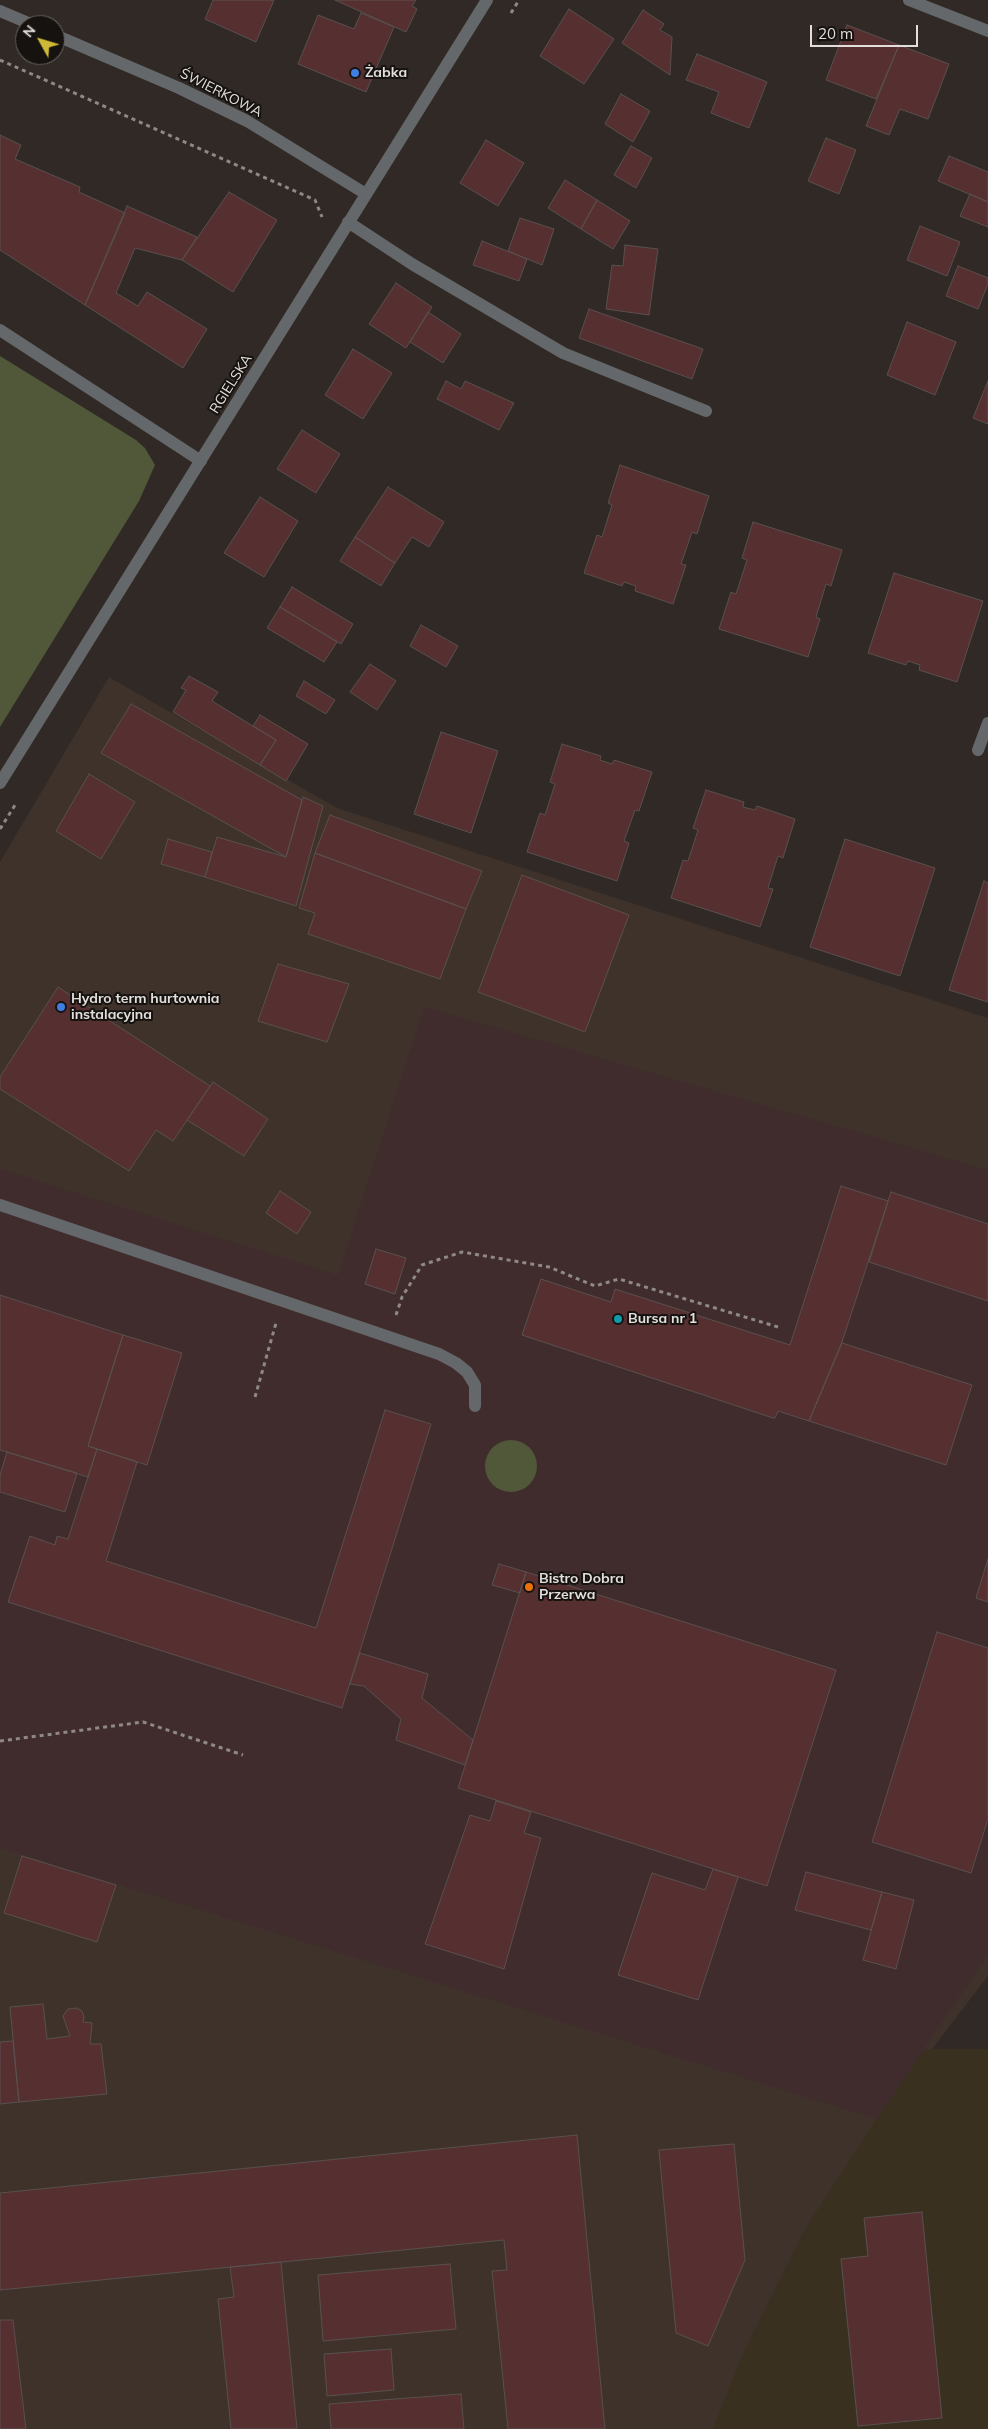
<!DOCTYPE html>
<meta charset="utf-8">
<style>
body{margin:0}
#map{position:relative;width:988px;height:2429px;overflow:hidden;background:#302925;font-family:Mulish,sans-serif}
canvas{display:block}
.north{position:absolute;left:15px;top:15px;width:50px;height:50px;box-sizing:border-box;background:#151210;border:1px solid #676461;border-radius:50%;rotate:309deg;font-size:14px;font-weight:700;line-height:20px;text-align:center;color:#e2dedb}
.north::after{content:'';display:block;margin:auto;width:18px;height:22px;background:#ceb837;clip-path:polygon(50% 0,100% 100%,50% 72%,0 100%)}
.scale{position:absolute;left:810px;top:25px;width:108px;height:22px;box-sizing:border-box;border:2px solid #e2dedb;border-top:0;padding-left:6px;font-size:15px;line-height:18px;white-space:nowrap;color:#e2dedb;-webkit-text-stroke:4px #151210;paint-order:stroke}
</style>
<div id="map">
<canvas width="988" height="2429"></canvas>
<div class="north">N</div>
<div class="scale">20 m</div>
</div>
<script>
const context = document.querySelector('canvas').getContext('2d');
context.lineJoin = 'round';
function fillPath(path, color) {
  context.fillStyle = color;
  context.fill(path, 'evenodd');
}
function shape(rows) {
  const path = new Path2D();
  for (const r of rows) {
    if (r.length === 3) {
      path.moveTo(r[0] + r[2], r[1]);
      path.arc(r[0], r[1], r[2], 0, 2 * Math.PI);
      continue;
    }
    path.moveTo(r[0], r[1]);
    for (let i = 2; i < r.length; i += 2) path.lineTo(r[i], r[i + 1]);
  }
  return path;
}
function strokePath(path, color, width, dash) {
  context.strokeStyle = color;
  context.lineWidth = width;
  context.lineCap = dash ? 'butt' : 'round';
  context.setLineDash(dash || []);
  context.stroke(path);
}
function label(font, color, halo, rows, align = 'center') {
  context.font = font + ' Mulish,sans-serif';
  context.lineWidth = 4;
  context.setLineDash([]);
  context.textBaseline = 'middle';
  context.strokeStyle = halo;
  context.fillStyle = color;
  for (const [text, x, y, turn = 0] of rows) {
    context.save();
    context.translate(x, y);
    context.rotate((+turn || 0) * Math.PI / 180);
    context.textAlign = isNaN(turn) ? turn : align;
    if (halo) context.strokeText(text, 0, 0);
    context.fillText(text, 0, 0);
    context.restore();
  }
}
fillPath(shape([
 [109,677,337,808,988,1018,988,1976,917,2069,988,2429,0,2429,0,862]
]), '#3e322b');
fillPath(shape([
 [922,2049,988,2049,988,2429,713,2429,745,2349,805,2229]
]), '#3a3020');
fillPath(shape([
 [424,1007,988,1170,988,1954,877,2119,0,1848,0,1169,338,1275]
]), '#402c2d');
fillPath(shape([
 [0,356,136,440,145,448,155,465,139,501,0,727],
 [511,1466,26]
]), '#505839');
const building = shape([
 [213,0,274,0,256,42,205,19,213,0],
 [335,0,416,0,412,6,417,9,406,32,335,0],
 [569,9,614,39,584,84,540,56,569,9],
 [643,10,664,24,660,30,672,37,670,75,622,43,643,10],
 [361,13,394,27,366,92,298,64,318,15,354,29,361,13],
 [847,25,899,45,876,99,826,80,847,25],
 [899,45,949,64,928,119,900,109,889,135,866,126,899,45],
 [697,54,767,82,749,128,711,113,719,92,686,80,697,54],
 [621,94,650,111,633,142,605,124,621,94],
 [0,135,21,145,15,159,80,187,79,192,125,213,85,305,0,250,0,135],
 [826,138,856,150,839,194,808,181,826,138],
 [486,140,524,163,498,206,460,183,486,140],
 [631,146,652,158,636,188,614,175,631,146],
 [949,156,988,172,988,202,938,181,949,156],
 [565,180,597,200,581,229,548,208,565,180],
 [229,192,277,220,233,292,182,260,229,192],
 [970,194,988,202,988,227,960,216,970,194],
 [597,200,630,221,613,249,581,229,597,200],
 [127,206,197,237,182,260,135,248,116,293,138,306,147,292,207,329,183,368,85,305,127,206],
 [520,218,554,229,542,265,508,251,520,218],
 [920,226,960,242,947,276,907,260,920,226],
 [482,241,527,259,519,281,473,265,482,241],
 [625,245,658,249,649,315,606,309,612,265,623,266,625,245],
 [958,266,988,278,988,284,978,309,946,296,958,266],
 [396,283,432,307,406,348,369,324,396,283],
 [589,309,703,349,692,379,579,338,589,309],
 [428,312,461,334,443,363,410,342,428,312],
 [907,322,956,342,935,395,887,375,907,322],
 [353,349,392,373,363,419,325,395,353,349],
 [446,381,461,389,465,381,514,403,499,430,437,399,446,381],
 [988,381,988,424,973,418,988,381],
 [302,430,340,454,316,493,277,469,302,430],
 [620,465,709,496,697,534,692,532,681,564,686,565,673,604,635,591,636,586,624,582,622,586,584,573,597,535,602,537,612,505,608,503,620,465],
 [388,487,444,522,429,547,412,537,395,563,355,537,388,487],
 [260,497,298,521,264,577,224,553,260,497],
 [753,522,842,550,831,586,826,584,816,617,820,619,808,657,719,629,731,592,736,594,747,560,742,558,753,522],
 [355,537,395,563,381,586,340,561,355,537],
 [894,573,983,601,957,682,919,670,920,665,908,661,906,665,868,653,894,573],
 [292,587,353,624,341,644,280,607,292,587],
 [280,607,337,642,324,662,267,628,280,607],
 [421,625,458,646,446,667,410,646,421,625],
 [370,664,396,681,377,710,350,692,370,664],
 [189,676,218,692,212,701,276,740,260,765,173,712,186,690,181,688,189,676],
 [304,681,335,700,326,714,296,696,304,681],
 [131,704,302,800,286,857,101,753,131,704],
 [260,715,308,744,286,781,260,765,276,740,253,726,260,715],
 [441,732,498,751,471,833,414,814,441,732],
 [562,744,601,756,600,760,612,764,614,760,652,772,639,811,635,810,624,841,629,843,617,881,527,852,540,813,545,815,555,784,550,782,562,744],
 [89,774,135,802,101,859,56,831,89,774],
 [706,790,744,802,743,807,755,810,757,806,795,819,783,858,778,856,768,888,773,889,760,927,671,898,683,860,688,861,698,830,693,828,706,790],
 [303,797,323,806,296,906,205,877,217,837,286,857,303,797],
 [330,815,482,871,466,909,315,853,330,815],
 [168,839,212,852,205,877,161,864,168,839],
 [845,839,935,868,900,976,810,947,845,839],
 [315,853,466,909,440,979,308,934,315,913,299,908,315,853],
 [522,875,629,915,585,1032,478,992,522,875],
 [984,881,988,883,988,1002,949,990,984,881],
 [278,964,349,984,327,1042,258,1021,278,964],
 [58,987,210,1086,173,1141,156,1130,129,1171,0,1089,0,1077,58,987],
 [213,1082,268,1119,244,1156,187,1120,213,1082],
 [841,1186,888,1201,842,1342,809,1421,778,1411,775,1418,773,1418,522,1335,541,1279,611,1302,615,1289,790,1345,841,1186],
 [280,1191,311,1212,297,1234,266,1213,280,1191],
 [891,1192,988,1224,988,1301,869,1262,891,1192],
 [376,1249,406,1258,395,1294,365,1284,376,1249],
 [0,1295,123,1335,88,1446,97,1449,88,1477,0,1450,0,1295],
 [123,1335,182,1353,147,1465,88,1446,123,1335],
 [842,1343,972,1385,946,1465,809,1421,842,1343],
 [385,1410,431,1424,342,1708,8,1602,30,1536,55,1545,57,1536,68,1539,97,1449,137,1462,106,1561,316,1628,385,1410],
 [7,1452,77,1473,65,1512,0,1492,0,1475,7,1452],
 [988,1559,988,1602,976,1598,988,1559],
 [499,1564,526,1572,520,1593,492,1585,499,1564],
 [526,1572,836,1670,767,1886,458,1788,526,1572],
 [937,1632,988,1648,988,1819,971,1873,872,1842,937,1632],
 [360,1653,428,1674,422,1698,473,1740,465,1765,396,1740,401,1719,364,1686,350,1684,360,1653],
 [496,1801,531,1812,524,1833,541,1838,504,1969,425,1944,470,1815,490,1821,496,1801],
 [22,1856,116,1885,97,1942,4,1913,22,1856],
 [713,1869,738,1877,698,2000,618,1975,652,1873,705,1890,713,1869],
 [806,1872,882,1892,871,1930,795,1910,806,1872],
 [882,1892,914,1900,896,1969,863,1960,882,1892],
 [43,2004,47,2039,70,2036,63,2016,68,2009,76,2008,82,2011,84,2017,83,2022,92,2023,90,2044,101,2044,107,2094,19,2102,10,2007,43,2004],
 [13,2041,19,2102,0,2104,0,2042,13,2041],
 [577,2135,605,2429,508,2429,492,2271,507,2270,504,2240,0,2290,0,2193,577,2135],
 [734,2144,745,2260,708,2346,676,2333,659,2150,734,2144],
 [922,2212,942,2418,858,2426,841,2259,868,2256,864,2218,922,2212],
 [281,2262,297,2429,231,2429,218,2299,234,2297,230,2267,281,2262],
 [450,2264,456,2329,323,2341,318,2275,450,2264],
 [0,2320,13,2320,26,2429,0,2429,0,2320],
 [391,2349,394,2390,327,2396,324,2354,391,2349],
 [461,2394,464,2429,331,2429,329,2404,461,2394]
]);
fillPath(building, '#563030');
strokePath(building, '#59504f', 1);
strokePath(shape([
 [511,13,519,0],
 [0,60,315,200,322,217],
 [0,829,17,802],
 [396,1315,402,1297,422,1265,462,1252,549,1267,595,1286,619,1279,778,1327],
 [255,1397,276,1323],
 [0,1741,143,1722,243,1755]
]), '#8e8985', 3, [4, 4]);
strokePath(shape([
 [909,0,988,31],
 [0,11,33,25],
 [55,35,179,88,247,121,366,194],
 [348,222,412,264,563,353,706,411],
 [0,330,201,461],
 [978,750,988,723],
 [0,783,487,0],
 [0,1205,439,1354,456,1363,467,1372,475,1385,475,1406]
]), '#65686a', 12);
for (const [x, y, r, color] of [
 [355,73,5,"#3f7fe0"],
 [61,1007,5,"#3f7fe0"],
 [618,1319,5,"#0f9aa8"],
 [529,1587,5,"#e8710a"]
]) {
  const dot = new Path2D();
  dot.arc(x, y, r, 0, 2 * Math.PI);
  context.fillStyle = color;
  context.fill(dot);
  strokePath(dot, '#151210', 2);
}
label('bold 14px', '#e2dedb', '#151210', [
 ["Żabka",365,73],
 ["Hydro term hurtownia",71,999],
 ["instalacyjna",71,1015],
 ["Bursa nr 1",628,1319],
 ["Bistro Dobra",539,1579],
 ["Przerwa",539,1595]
], 'left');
label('14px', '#e2dedb', '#151210', [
 ["ŚWIERKOWA",221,93,27],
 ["RGIELSKA",231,384,-58]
]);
</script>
